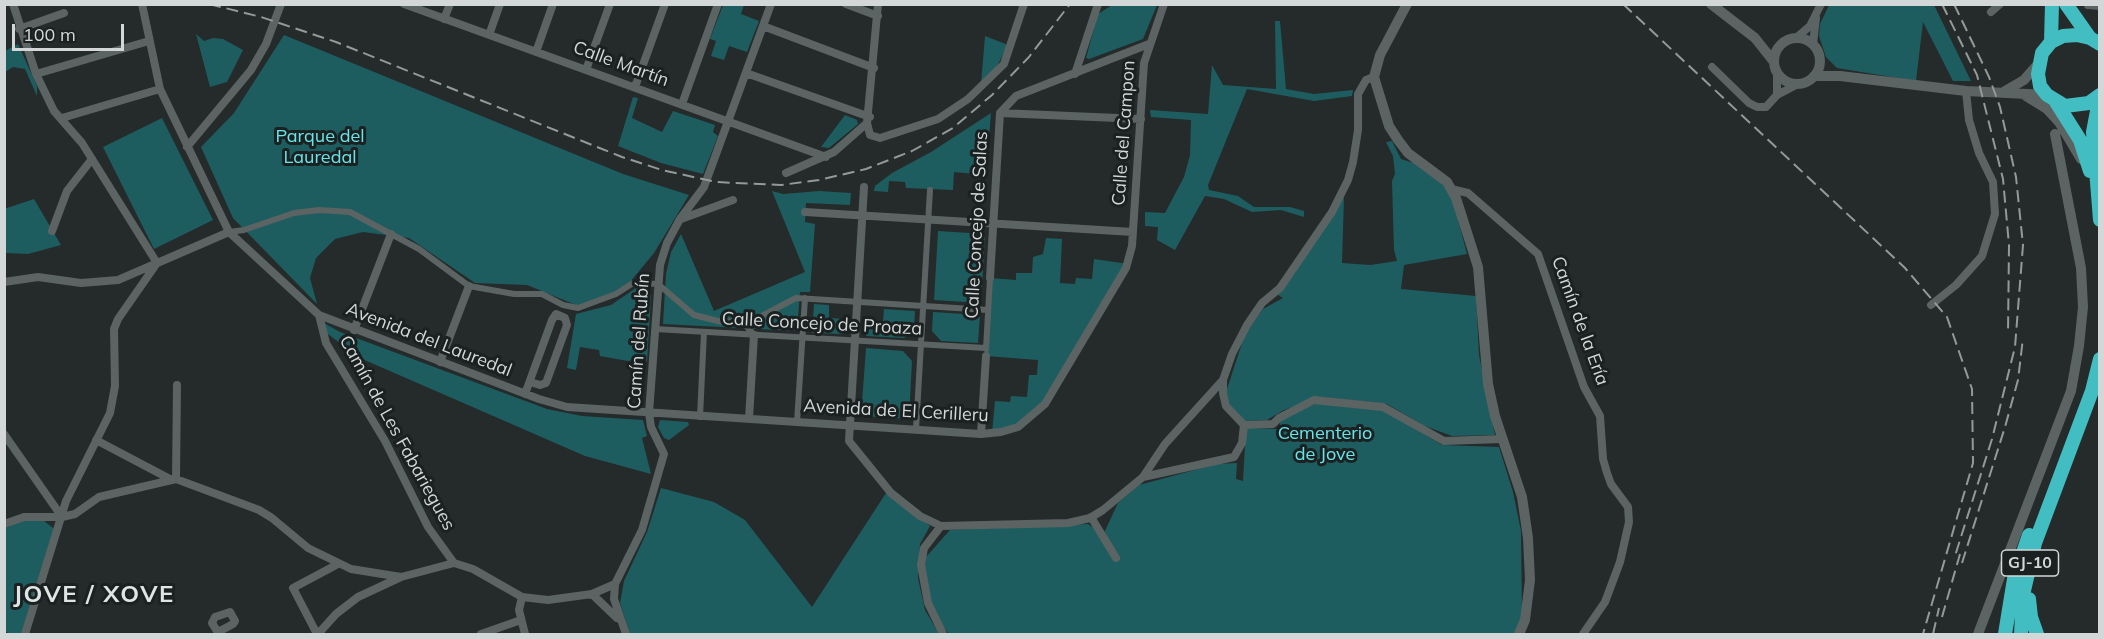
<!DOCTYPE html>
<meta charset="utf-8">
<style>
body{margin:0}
#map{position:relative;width:2104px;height:639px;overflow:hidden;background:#252a2b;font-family:Mulish,sans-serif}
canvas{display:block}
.frame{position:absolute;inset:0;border:6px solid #d3d7d7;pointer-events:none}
.scale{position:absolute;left:12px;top:24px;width:112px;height:27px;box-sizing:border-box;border:3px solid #d3d7d7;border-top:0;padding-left:8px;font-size:18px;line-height:21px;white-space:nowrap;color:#d3d7d7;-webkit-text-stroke:4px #1b2121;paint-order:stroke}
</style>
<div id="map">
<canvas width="2104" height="639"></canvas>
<div class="frame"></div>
<div class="scale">100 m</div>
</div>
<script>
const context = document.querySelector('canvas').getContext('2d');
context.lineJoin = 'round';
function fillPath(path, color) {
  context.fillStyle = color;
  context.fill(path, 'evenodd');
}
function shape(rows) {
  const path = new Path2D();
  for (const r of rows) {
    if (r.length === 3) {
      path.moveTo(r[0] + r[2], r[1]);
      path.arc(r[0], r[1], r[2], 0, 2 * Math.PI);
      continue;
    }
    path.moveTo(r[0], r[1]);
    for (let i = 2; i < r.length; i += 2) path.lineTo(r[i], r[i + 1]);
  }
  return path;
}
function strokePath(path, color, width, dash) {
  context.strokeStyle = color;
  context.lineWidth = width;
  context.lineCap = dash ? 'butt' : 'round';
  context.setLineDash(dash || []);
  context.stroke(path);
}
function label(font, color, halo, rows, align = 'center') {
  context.font = font + ' Mulish,sans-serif';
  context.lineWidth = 6;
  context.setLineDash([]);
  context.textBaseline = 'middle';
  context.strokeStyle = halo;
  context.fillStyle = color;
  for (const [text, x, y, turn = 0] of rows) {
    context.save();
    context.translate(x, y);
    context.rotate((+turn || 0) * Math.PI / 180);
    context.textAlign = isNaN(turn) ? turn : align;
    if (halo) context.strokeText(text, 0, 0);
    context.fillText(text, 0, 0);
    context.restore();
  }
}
fillPath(shape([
 [723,5,744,5,741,14,759,21,747,52,729,46,724,60,711,56,716,41,710,39],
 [1112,5,1157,5,1143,39,1089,59,1086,58,1098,14],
 [1829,5,1934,5,1971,81,1953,81,1923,22,1916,81,1837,68,1826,57,1819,36,1820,24],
 [1275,21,1280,21,1286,89,1314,94,1353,90,1352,96,1314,101,1247,89,1208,185,1209,190,1238,196,1254,207,1290,207,1304,211,1304,217,1281,210,1252,212,1224,199,1205,196,1175,250,1157,240,1158,227,1145,226,1145,212,1165,213,1184,177,1190,155,1191,120,1151,117,1150,110,1208,114,1212,65,1223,85,1276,89],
 [196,34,204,41,213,38,223,39,243,50,227,82,210,87],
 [284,35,623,174,689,195,654,253,625,288,581,307,527,285,475,283,409,238,363,232,335,239,316,258,310,278,317,304,233,218,201,147,234,113],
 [985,36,1008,45,995,70,981,84],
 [18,44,37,86,37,96,25,69,13,67,5,72,5,51],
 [633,97,638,98,632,118,662,132,673,111,715,125,713,132,718,136,703,174,661,163,618,146],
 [991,113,986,175,954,172,953,190,906,188,905,182,889,181,888,192,874,191,875,186,892,173,931,152],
 [845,115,857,120,858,124,829,148,821,147],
 [162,118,213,220,154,249,103,147],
 [1392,141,1401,159,1414,163,1446,187,1453,201,1467,254,1404,265,1401,289,1476,296,1479,355,1495,435,1452,436,1425,426,1387,404,1320,397,1284,410,1267,420,1244,421,1230,405,1226,392,1245,334,1263,309,1283,298,1278,295,1344,197,1342,263,1370,265,1397,261,1394,250,1392,181,1395,174,1393,156,1386,142],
 [772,191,783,194,819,191,851,193,850,205,806,203,805,222,815,224,810,292,800,292,797,331,663,324,666,274,671,252,681,234,714,311,805,272],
 [34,199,61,245,28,254,5,253,4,209],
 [938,231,985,234,981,303,934,300],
 [1046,238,1062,239,1060,283,1075,284,1076,278,1092,279,1094,259,1128,264,1045,404,1018,427,992,433,995,401,1010,402,1011,396,1027,397,1029,375,1037,375,1038,360,986,356,990,278,1016,280,1016,273,1032,273,1033,257,1043,254],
 [636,288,651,295,647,362,643,357,628,361,600,356,599,350,580,347,576,370,567,368,576,314,611,305],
 [814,304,829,305,829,318,844,319,844,334,812,333],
 [884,309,915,311,914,330,904,338,866,336,867,320,883,321],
 [933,312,980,315,978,343,941,341,932,331],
 [322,322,340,332,547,409,582,416,643,420,647,436,642,438,651,474,585,456,360,358,325,332],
 [866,348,903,351,912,361,909,419,861,416],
 [1317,403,1383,410,1442,445,1499,447,1513,492,1521,531,1522,616,1515,634,949,634,944,628,931,601,924,570,926,557,950,530,1088,524,1103,535,1118,503,1139,485,1217,464,1237,463,1236,479,1243,481,1246,428,1280,429,1280,419],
 [660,420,688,422,689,425,669,440,664,438,658,427],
 [661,488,714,502,745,520,812,607,886,493,930,526,920,544,918,578,925,610,939,634,630,634,620,603,624,581,647,532],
 [25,520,44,521,53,528,53,531,21,634,9,634,5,631,5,528]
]), '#1e5d5f');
strokePath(shape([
 [229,232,244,230,294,213,319,210,350,212,419,249,469,286,514,294,542,294,563,305,578,308,616,294,633,283,658,284,694,315,722,322,756,319,796,298,988,310],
 [742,321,754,335],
 [655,329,986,348],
 [986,349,990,278],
 [700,417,704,332],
 [797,422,805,298],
 [916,429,930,190]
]), '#5c6363', 6);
strokePath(shape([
 [13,4,36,74,54,111,82,143,157,263],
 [142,4,160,89,229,232,319,315,539,399,567,407,981,434,1001,432,1018,427,1045,404,1126,268,1132,246,1144,63,1164,4],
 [404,4,826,157],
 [846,4,878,16],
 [2088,5,2100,6],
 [1991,12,2000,4],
 [444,19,450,4],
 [763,26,874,68],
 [19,29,64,13],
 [489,35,500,4],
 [1796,38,1810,26,1821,4],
 [1813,44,1816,18],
 [536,52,553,4],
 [1712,67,1749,103,1757,107,1766,107,1777,95,1798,84],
 [586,70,610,4],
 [1777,71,1777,95],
 [746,73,870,117],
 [36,74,149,41],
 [1075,74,1098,4],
 [635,87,665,4],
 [682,104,718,4],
 [1000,113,1141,119],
 [62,118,160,89],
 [867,123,870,135,880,138,938,119,968,99,1004,64,1024,4],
 [187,147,251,70,266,44,281,4],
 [786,173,834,152,867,123,878,4],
 [864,187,849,441,891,493,920,516,941,526,1068,523,1090,518,1103,510,1143,477,1234,457,1242,443,1244,425],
 [1451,189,1468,193,1538,254,1584,387,1600,416,1603,459,1607,473,1611,484,1628,507,1629,522,1620,562,1605,602,1583,634],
 [805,212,1133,232],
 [681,219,733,200],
 [52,231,67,191,92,159],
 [990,278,1000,113,1016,96,1149,44],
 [4,282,38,277,81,283,118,280,229,232],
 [1931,305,1956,285,1982,256,1995,214,1993,182,1979,153,1969,120,1966,91],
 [319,315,326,343,385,441,428,527,454,563],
 [354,330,391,234],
 [440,362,469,286],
 [525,394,552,320,556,314,565,318,567,325,546,383,540,385,530,382],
 [749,419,754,335],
 [1244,425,1226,406,1223,393,1223,380,1232,354,1247,325,1262,303,1280,288,1332,212,1348,180,1353,162,1358,130,1358,94,1366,80,1374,77],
 [1244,425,1273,424,1279,418,1314,400,1383,407,1444,441,1502,439],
 [4,434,62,517],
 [981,434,986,356],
 [96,440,170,479],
 [1143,477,1165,444,1223,380],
 [176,479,177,385],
 [1091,517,1116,558],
 [4,524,24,517,62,517,75,514,99,497,176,479,259,510,272,518,308,548,351,569,401,577,454,563,473,569,522,597,548,600,592,594,615,584],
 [941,526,924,548,921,565,928,603,943,634],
 [592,594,617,618],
 [522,597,519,610,525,634],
 [218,632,233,624,235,621,230,612,215,617,212,623,219,634],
 [25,634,66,501,110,413,115,386,114,329,118,319,157,263],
 [317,634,293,588,338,564],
 [318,634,336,614,358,597,401,577],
 [481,634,521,620],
 [626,634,614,599,615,584,642,530,664,454,651,427,649,413,660,265,667,243,680,219,704,187,771,4]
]), '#5c6363', 8);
strokePath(shape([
 [1407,4,1380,55,1374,77,1389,126,1398,140,1408,153,1447,182,1456,198,1478,267,1488,384,1495,416,1522,497,1528,538,1530,580,1525,620,1519,634],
 [1711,4,1755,38,1774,62],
 [1797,61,23],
 [1814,76,1840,76,1966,91,2047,95],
 [2005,91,2024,80,2038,64],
 [2026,96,2047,109,2059,122,2081,159],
 [1978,634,2071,391,2079,346,2083,307,2081,268,2055,134]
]), '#5c6363', 10);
strokePath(shape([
 [2066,4,2090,38],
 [2051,42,2052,4],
 [2100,44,2090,38,2077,35,2063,36,2051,42,2042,53,2038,74,2040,86,2047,95,2065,106,2089,103,2100,95],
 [2100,95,2093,132,2100,220],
 [2056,102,2080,140,2090,171],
 [2029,599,2031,617,2037,634],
 [2005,634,2014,579,2029,535],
 [2021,634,2023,595,2035,543,2092,391,2100,359]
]), '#42bec3', 14);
strokePath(shape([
 [209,4,261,17,336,42,622,157,662,170,716,182,781,185,819,180,866,169,912,151,953,128,992,95,1029,57,1070,4],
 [1623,4,1905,268,1947,317,1972,389,1973,463,1923,634],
 [1942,4,1977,75,2003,179,2009,245,2008,333],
 [1954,4,1989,77,2000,107,2016,177,2023,245,2015,347,1992,439,1954,559],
 [1962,563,2005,427,2018,380,2023,338],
 [1942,617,1960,554],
 [1933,634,1939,608]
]), '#949999', 2, [12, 6]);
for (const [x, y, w] of [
 [2030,563,57]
]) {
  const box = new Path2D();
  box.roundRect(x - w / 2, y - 13, w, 26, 4.5);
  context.fillStyle = '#1b2121';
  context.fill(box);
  strokePath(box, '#d3d7d7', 1.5);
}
label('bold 16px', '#d3d7d7', null, [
 ["GJ-10",2030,563]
]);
label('18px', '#d3d7d7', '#1b2121', [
 ["Calle Martín",621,64,20],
 ["Calle del Campon",1124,133,-86],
 ["Calle Concejo de Salas",977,225,-87],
 ["Camín de la Ería",1580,321,70],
 ["Calle Concejo de Proaza",822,324,3],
 ["Avenida del Lauredal",429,340,21],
 ["Camín del Rubín",639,341,-86],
 ["Avenida de El Cerilleru",896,411,3],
 ["Camín de Les Fabariegues",397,433,61]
]);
label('18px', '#67e5ea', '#1b2121', [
 ["Parque del",320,137],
 ["Lauredal",320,158],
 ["Cementerio",1325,434],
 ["de Jove",1325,455]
]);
context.letterSpacing = '1.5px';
label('bold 24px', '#dde5e5', '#1b2121', [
 ["JOVE / XOVE",94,595]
]);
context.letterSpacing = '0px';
</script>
